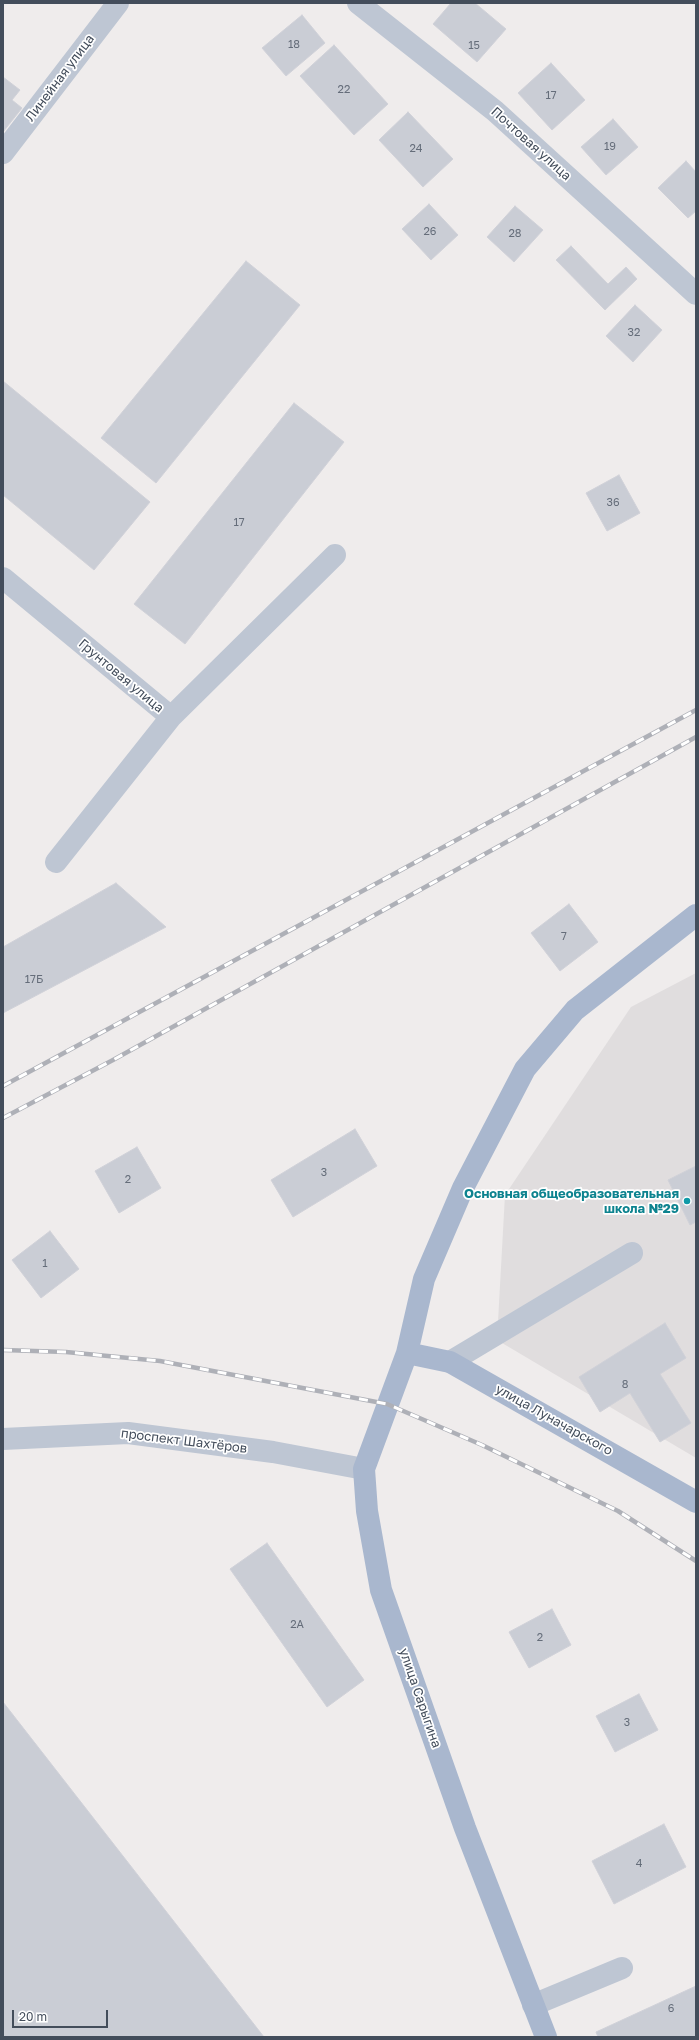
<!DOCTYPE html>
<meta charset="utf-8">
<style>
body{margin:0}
#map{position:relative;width:699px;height:2040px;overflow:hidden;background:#efecec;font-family:"Golos Text",sans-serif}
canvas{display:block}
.frame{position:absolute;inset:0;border:4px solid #434d5b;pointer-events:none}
.scale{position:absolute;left:12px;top:2010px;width:96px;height:18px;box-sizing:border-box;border:2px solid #434d5b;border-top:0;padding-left:5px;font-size:12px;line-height:14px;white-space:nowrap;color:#434d5b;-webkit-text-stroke:3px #fff;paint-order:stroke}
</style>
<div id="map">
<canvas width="699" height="2040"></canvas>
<div class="frame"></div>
<div class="scale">20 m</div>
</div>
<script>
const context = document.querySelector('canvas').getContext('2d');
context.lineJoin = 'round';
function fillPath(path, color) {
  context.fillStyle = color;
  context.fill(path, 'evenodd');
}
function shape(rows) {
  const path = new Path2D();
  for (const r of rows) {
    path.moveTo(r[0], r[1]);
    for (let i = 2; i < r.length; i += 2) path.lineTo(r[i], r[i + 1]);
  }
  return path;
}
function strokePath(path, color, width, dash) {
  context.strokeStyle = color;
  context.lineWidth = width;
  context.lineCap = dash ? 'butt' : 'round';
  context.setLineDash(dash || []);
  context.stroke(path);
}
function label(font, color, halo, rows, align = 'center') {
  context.font = font + ' "Golos Text",sans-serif';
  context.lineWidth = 3.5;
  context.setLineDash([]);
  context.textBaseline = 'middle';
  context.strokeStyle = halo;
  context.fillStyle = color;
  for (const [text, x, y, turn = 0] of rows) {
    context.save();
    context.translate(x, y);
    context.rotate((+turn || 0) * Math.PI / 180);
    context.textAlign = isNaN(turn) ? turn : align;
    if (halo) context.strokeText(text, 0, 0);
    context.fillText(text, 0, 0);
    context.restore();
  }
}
fillPath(shape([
 [696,973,696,1458,497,1340,505,1195,631,1007]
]), '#e0ddde');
const building = shape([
 [451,3,475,3,506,29,477,62,433,24,451,3],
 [302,15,325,43,286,76,262,48,302,15],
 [334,45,388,104,354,135,300,76,334,45],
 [551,63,585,100,552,130,518,93,551,63],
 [3,77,20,90,12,100,22,108,3,132,3,77],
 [408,112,453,159,423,187,379,140,408,112],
 [613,119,638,147,606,175,581,147,613,119],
 [686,161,696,172,696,211,688,218,658,188,686,161],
 [429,204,458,235,431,260,402,229,429,204],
 [515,206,543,230,514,262,487,237,515,206],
 [571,246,608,284,626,267,637,279,605,310,556,260,571,246],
 [246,261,300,305,156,483,101,438,246,261],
 [635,305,662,330,633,362,606,336,635,305],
 [3,381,150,502,94,570,3,495,3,381],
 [294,403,344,442,185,644,134,604,294,403],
 [619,475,640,513,607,531,586,493,619,475],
 [116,883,166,927,3,1013,3,947,116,883],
 [569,904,598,942,560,971,531,933,569,904],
 [355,1129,377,1166,293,1217,271,1180,355,1129],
 [137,1147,161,1188,119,1213,95,1171,137,1147],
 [696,1166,696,1222,690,1225,668,1180,696,1166],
 [50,1231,79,1269,41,1298,12,1260,50,1231],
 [665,1323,686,1358,660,1374,691,1423,660,1442,630,1393,600,1412,579,1377,665,1323],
 [267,1543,364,1680,327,1707,230,1569,267,1543],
 [552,1609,571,1645,529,1668,509,1632,552,1609],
 [639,1694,658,1730,615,1752,596,1716,639,1694],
 [3,1702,264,2037,3,2037,3,1702],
 [664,1824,686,1867,614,1904,592,1861,664,1824],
 [696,1986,696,2037,598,2037,596,2032,696,1986]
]);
fillPath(building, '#cacdd5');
strokePath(building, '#d0d1d8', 1);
strokePath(shape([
 [358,3,495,111,696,294],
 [3,153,118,3],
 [3,578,171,717,56,862],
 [171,717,335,555],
 [450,1362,632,1253],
 [3,1439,128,1433,273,1452,364,1469],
 [533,2005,622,1968]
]), '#bec6d3', 22);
strokePath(shape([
 [407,1353,450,1362,696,1502],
 [546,2037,465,1828,381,1590,367,1511,364,1469,407,1353,424,1279,463,1188,525,1069,575,1010,696,915]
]), '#a9b7ce', 22);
const rail = shape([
 [3,1086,696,710],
 [3,1118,113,1060,696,737],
 [3,1350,66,1352,160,1361,387,1404,482,1445,618,1511,696,1561]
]);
strokePath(rail, '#aeb0b7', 4.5);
strokePath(rail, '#fff', 3, [9]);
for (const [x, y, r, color] of [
 [687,1201,4,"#0f9aa8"]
]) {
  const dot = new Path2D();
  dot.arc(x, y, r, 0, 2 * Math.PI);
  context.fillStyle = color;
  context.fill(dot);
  strokePath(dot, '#fff', 1.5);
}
label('11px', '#656d7a', null, [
 ["18",294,45],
 ["15",474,46],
 ["22",344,90],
 ["17",551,96],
 ["19",610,147],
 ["24",416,149],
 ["26",430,232],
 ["28",515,234],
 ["32",634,333],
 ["36",613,503],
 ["17",239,523],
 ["7",564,937],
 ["17Б",34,980],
 ["3",324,1173],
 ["2",128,1180],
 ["1",45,1264],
 ["8",625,1385],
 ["2А",297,1625],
 ["2",540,1638],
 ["3",627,1723],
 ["4",639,1864],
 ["6",671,2009]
]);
label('13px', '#434d5b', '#fff', [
 ["Линейная улица",60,78,-53],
 ["Почтовая улица",531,144,42],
 ["Грунтовая улица",121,676,40],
 ["улица Луначарского",554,1420,29],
 ["проспект Шахтёров",184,1441,7],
 ["улица Сарыгина",420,1698,71]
]);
label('bold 13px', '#0d838f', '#fff', [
 ["Основная общеобразовательная",679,1194],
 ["школа №29",679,1209]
], 'right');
</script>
